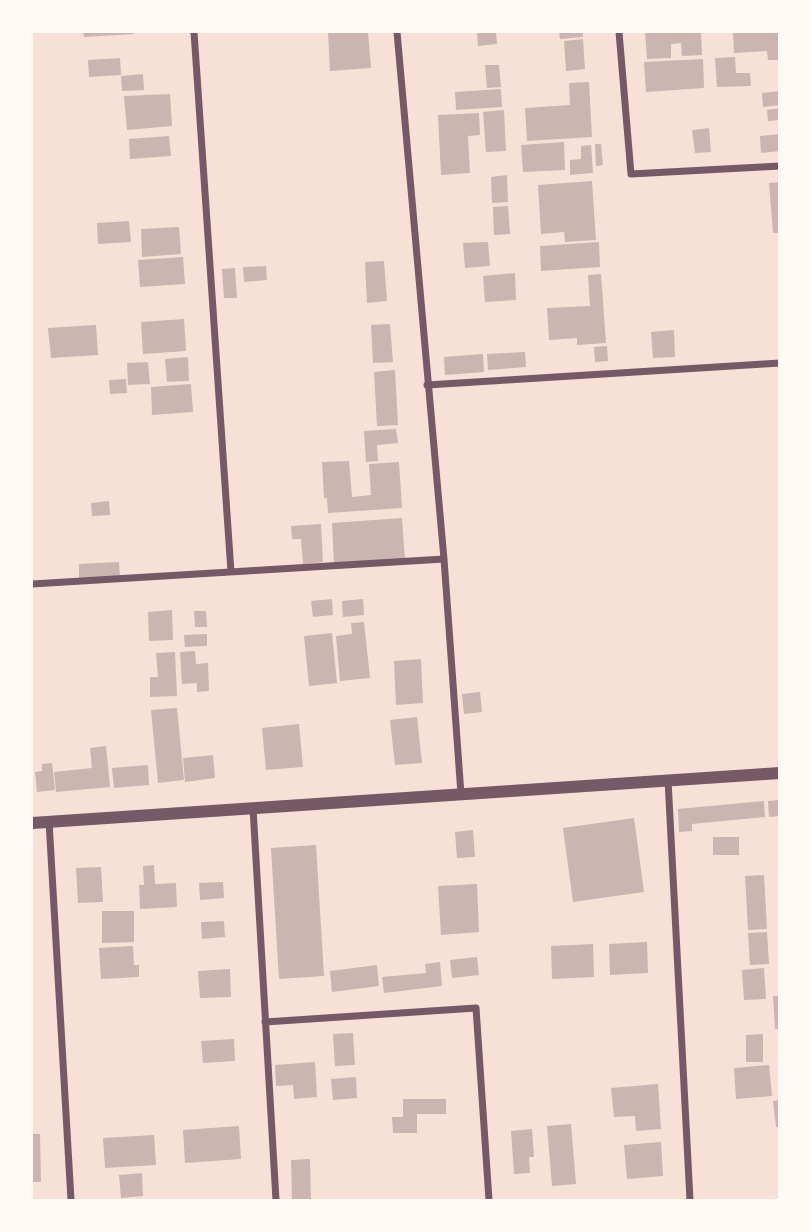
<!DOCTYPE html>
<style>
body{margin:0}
#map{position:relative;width:811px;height:1232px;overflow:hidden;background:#f7e1d7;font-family:"Noto Sans",sans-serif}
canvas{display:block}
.frame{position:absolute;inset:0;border:33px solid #fffaf5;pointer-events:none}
</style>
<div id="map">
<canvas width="811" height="1232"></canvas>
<div class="frame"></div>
</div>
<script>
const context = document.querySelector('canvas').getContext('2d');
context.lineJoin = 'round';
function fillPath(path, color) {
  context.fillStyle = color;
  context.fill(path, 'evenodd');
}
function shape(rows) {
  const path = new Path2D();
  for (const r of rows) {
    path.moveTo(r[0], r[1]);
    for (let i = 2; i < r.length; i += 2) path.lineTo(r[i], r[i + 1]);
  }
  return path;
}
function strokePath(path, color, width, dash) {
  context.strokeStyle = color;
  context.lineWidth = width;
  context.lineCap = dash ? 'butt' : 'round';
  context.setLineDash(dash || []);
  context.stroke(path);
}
fillPath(shape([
 [83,32,134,32,134,34,84,37],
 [328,32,368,32,371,68,330,71],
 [477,32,496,32,497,44,478,46],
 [559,32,583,32,583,37,560,39],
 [645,32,701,32,702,55,682,56,681,43,671,44,671,58,647,59],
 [733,32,780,32,780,60,768,60,767,51,734,53],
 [583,39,585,69,566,71,564,41],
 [735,57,736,73,750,73,751,86,717,87,715,58],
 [120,58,121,75,89,77,88,60],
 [703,59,704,88,646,92,644,62],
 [485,65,499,65,501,87,487,88],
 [143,74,144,90,122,91,121,76],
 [589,82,592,137,527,141,525,108,570,105,569,83],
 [501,89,502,107,456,110,455,92],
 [780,91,780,105,763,107,762,93],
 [170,94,172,126,127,130,124,96],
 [780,108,780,120,768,121,767,110],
 [504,110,506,151,486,152,483,112],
 [479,113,480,135,468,136,470,173,441,175,438,115],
 [709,128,711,152,695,153,692,130],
 [780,134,780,151,761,153,760,136],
 [169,136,171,156,130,159,129,139],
 [564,142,565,170,523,172,521,145],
 [595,144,601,144,603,165,596,166],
 [591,145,593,173,570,175,570,160,581,159,581,146],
 [507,175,508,202,492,203,491,177],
 [592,181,596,240,565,242,564,232,541,234,538,185],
 [780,182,780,233,773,233,769,183],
 [508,206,510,234,494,235,493,207],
 [129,221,131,242,98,244,97,223],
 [179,227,181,254,142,257,141,229],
 [488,242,490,266,465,268,463,243],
 [599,242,600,267,541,271,540,246],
 [183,257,185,284,140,287,138,260],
 [384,261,387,301,367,303,365,262],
 [266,266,267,280,244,282,243,267],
 [235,268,237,298,224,298,222,269],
 [515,273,516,300,485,302,483,276],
 [601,274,606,343,577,345,577,338,549,340,547,308,590,306,588,275],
 [184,319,186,351,143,354,141,322],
 [390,324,393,362,373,363,371,325],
 [96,325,98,355,51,358,48,328],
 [674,330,675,357,653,358,651,332],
 [607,346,608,361,595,362,594,347],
 [525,352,526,367,488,370,487,354],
 [483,354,484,372,445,375,444,357],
 [188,357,189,381,167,382,165,359],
 [148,362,150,384,128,385,127,363],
 [395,370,398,425,377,426,374,372],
 [126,379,127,393,110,394,109,380],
 [191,384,193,412,152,415,151,387],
 [396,429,398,443,377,445,378,461,366,462,364,431],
 [349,461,352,497,371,495,369,464,399,462,402,508,328,513,327,498,324,498,322,462],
 [109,501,110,515,92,516,91,503],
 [402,518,405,560,334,564,332,523],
 [321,524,323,562,303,564,301,539,292,539,291,526],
 [119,562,120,577,79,579,79,564],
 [332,599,333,615,313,617,311,601],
 [363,599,364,615,343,617,342,601],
 [172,610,173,640,149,641,148,612],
 [194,611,206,611,207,627,195,627],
 [364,622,370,678,340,681,336,636,352,634,351,623],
 [332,633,337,683,309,686,304,636],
 [207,634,207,646,185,647,184,635],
 [195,651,196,664,208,663,209,691,197,692,197,683,182,684,180,652],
 [175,652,177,696,150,697,150,677,158,677,156,653],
 [421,659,423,703,396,705,394,661],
 [480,692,482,712,464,714,462,694],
 [177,708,184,780,158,783,151,710],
 [417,717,422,763,395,765,390,720],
 [299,724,303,767,266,770,262,728],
 [106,746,110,787,56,792,54,772,92,768,90,748],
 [213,755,215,778,185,782,183,758],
 [52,763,55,790,37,792,35,772,42,771,42,764],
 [148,765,149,785,114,788,112,768],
 [779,800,780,816,769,817,768,801],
 [764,801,765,817,692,824,692,831,679,832,678,809],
 [634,818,644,892,573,902,563,828],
 [473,830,475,857,457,858,455,832],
 [713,837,739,837,739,855,713,855],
 [316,845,324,976,279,979,271,848],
 [154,865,155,884,176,883,177,907,140,909,139,885,144,885,143,866],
 [101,867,103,902,78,903,76,868],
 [764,875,767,929,748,930,745,876],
 [223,882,224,898,200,900,199,883],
 [477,884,479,932,441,935,438,886],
 [102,911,134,911,134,942,102,943],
 [224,921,225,937,202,939,201,922],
 [767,932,769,964,750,965,748,933],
 [647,942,648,973,610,975,609,944],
 [593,944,594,977,552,979,551,946],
 [133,946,134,965,139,965,139,977,101,979,99,948],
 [477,957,479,975,452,978,450,960],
 [440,962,442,986,384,993,382,977,426,973,425,964],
 [377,965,379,986,332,992,330,971],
 [764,968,766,999,744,1000,742,970],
 [230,969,231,997,200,998,198,971],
 [773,996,780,996,780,1029,775,1029],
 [353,1033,355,1065,335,1066,333,1034],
 [763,1034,763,1062,746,1062,746,1035],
 [234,1039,235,1061,203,1063,201,1041],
 [315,1062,317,1097,294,1099,293,1085,276,1086,275,1065],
 [769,1065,772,1096,736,1099,734,1068],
 [356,1077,357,1098,333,1100,331,1079],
 [658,1084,661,1129,636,1131,635,1116,614,1117,611,1088],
 [403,1099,446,1099,446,1114,417,1114,417,1133,393,1133,392,1117,403,1117],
 [780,1100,780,1127,776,1127,773,1101],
 [571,1124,576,1184,552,1186,547,1126],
 [239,1126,241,1159,185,1163,183,1130],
 [532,1129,534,1157,529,1157,530,1173,514,1174,511,1131],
 [32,1134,40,1134,41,1182,32,1182],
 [154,1135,156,1165,105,1168,103,1138],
 [661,1142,663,1176,627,1179,624,1145],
 [310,1159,311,1200,292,1200,291,1160],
 [142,1173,143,1196,121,1198,119,1175]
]), '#ccb4b1');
strokePath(shape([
 [194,32,231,572],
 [397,32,444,559,461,794],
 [619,32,631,174,780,166],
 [427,385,780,363],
 [32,584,444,559],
 [668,780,690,1200],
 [253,808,276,1200],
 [49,821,71,1200],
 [265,1022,476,1008,489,1200]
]), '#755966', 7);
strokePath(shape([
 [32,823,780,773]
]), '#755966', 12);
</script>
